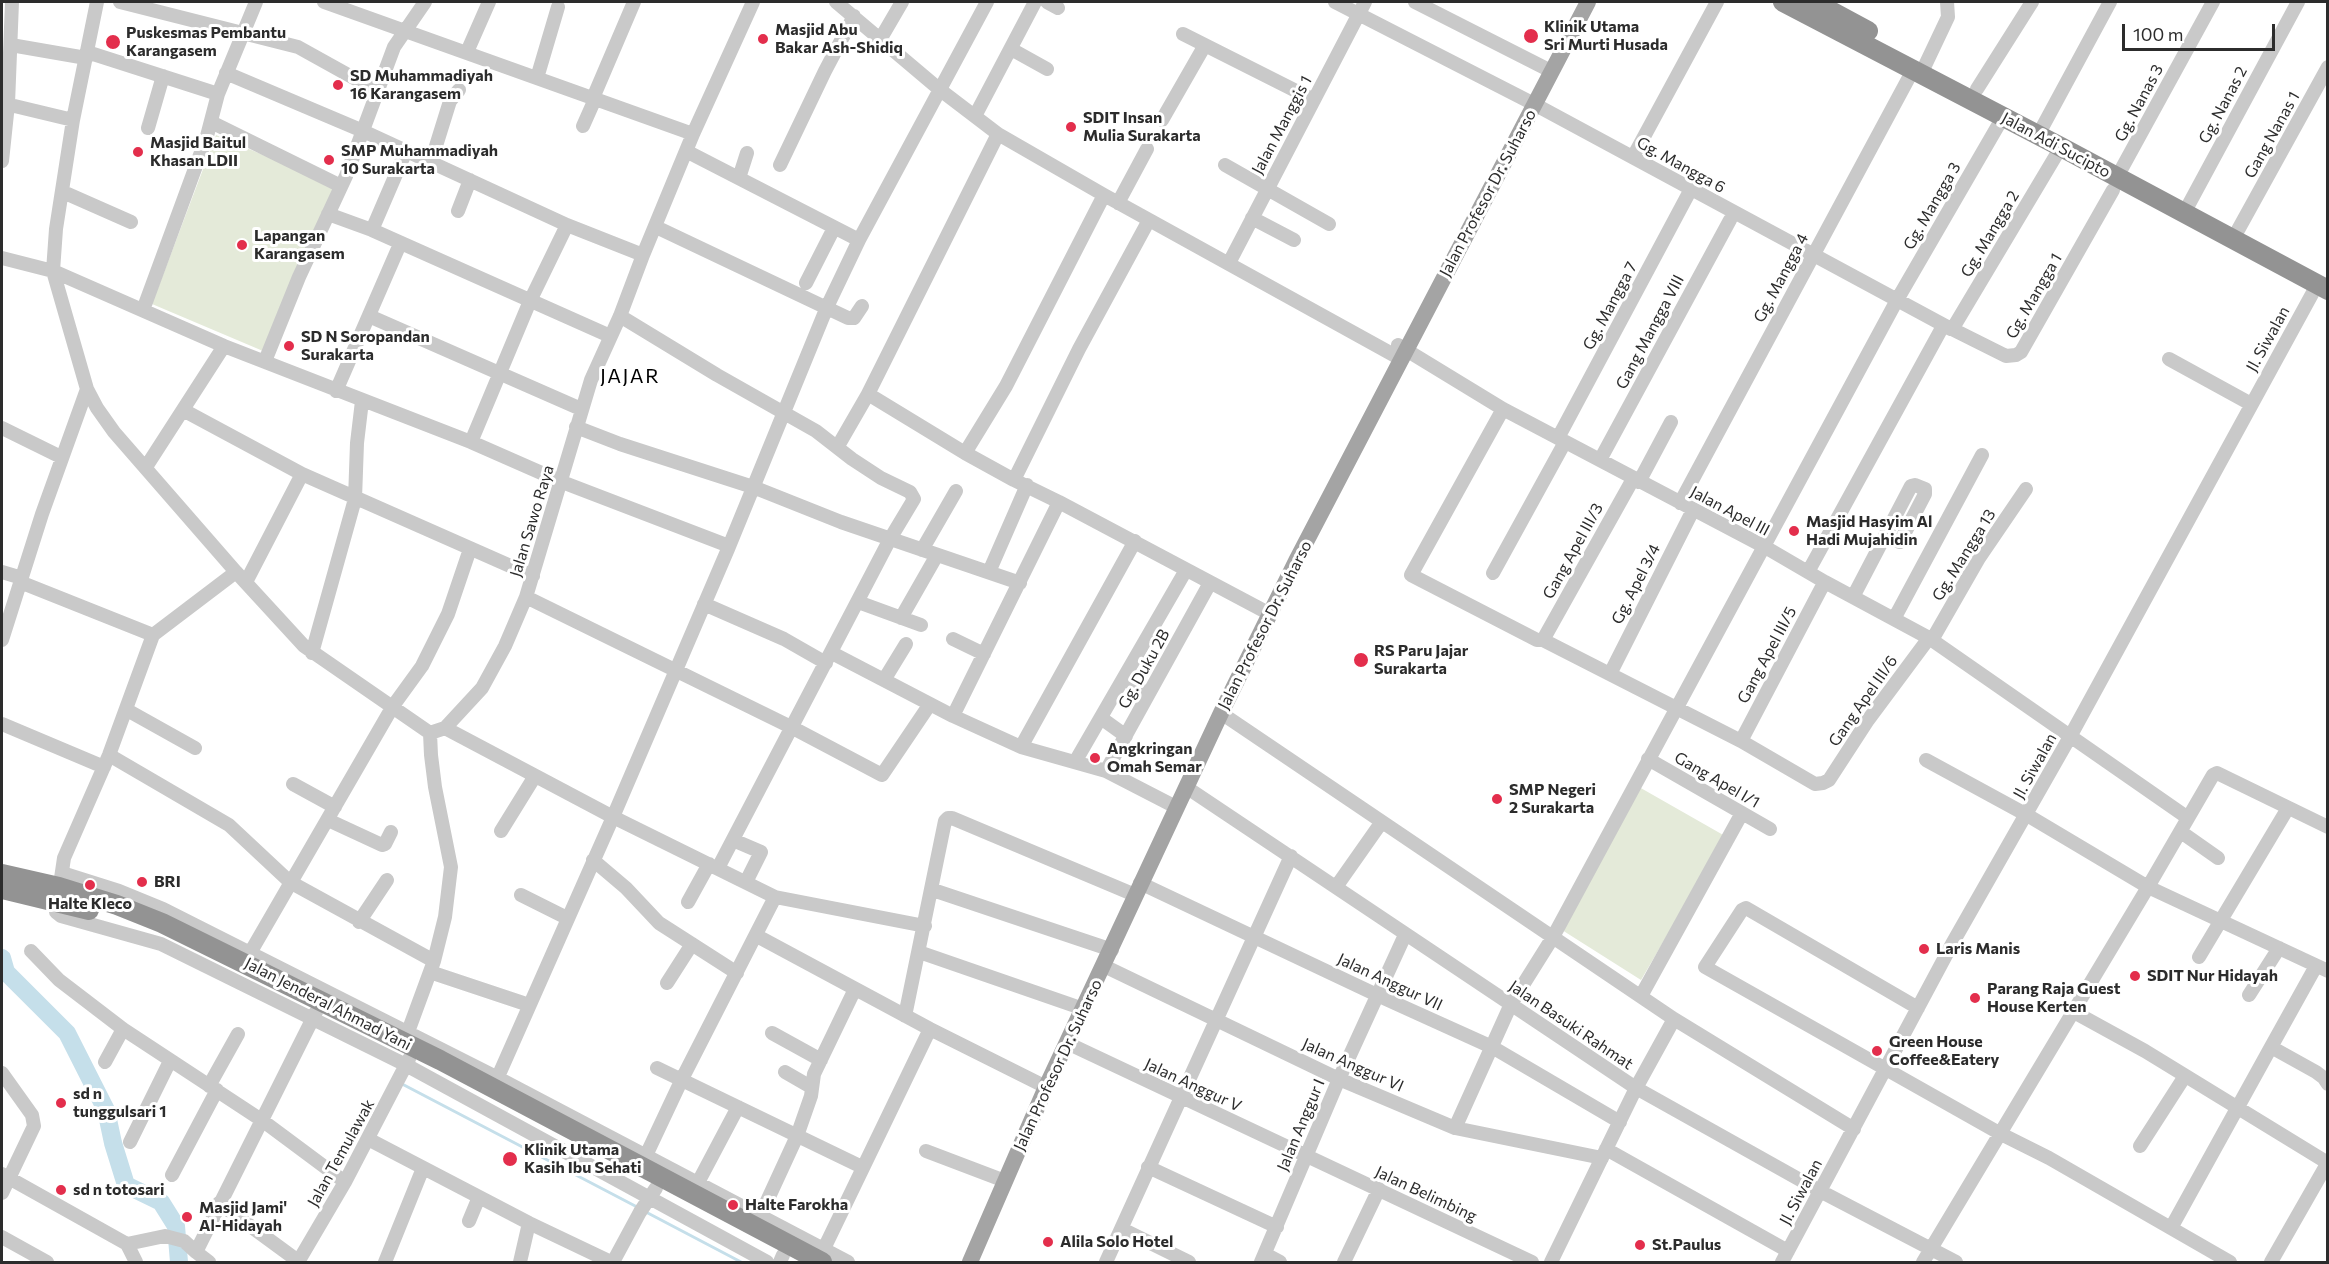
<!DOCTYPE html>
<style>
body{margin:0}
#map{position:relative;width:2329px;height:1264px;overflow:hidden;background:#fff;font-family:Commissioner,sans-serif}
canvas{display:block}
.frame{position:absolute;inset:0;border:3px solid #2c2c2c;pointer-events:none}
.scale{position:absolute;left:2122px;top:24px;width:153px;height:27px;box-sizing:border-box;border:3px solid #2c2c2c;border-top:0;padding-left:8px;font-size:18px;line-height:21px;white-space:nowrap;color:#2c2c2c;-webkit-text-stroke:4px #fff;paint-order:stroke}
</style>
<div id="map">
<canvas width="2329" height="1264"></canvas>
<div class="frame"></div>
<div class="scale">100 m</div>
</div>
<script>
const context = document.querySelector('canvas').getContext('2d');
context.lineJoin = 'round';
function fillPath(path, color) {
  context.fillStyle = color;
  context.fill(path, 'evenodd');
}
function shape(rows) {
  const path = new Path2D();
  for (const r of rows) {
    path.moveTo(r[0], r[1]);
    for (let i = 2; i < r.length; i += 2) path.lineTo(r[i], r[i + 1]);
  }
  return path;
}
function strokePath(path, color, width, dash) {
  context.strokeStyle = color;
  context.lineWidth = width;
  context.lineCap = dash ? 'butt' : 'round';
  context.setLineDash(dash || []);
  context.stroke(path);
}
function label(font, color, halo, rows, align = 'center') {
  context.font = font + ' Commissioner,sans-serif';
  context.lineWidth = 6;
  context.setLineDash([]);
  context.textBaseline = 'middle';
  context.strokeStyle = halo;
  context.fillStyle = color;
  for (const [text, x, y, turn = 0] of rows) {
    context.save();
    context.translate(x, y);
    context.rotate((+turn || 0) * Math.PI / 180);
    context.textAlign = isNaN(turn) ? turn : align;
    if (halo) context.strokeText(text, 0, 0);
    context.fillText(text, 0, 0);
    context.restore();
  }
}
fillPath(shape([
 [216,135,336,186,263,351,152,304],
 [1639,787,1725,836,1641,980,1562,930]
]), '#e4ead9');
strokePath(shape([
 [404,1085,639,1208],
 [644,1211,741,1262]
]), '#c5dfea', 3);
strokePath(shape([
 [2,958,6,972,67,1033,106,1110,113,1143,126,1185,161,1202,176,1226,179,1262]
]), '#c5dfea', 18);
strokePath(shape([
 [97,2,73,120,56,229,53,271,87,389,97,408,114,432,236,572,304,646,430,733],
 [120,2,298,47,379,92],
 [324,2,693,134],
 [836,2,939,89,998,134,1104,195,1401,359],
 [1047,2,1058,8],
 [1335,2,1534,104,1951,329,1953,328,2061,147],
 [1415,2,1545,68],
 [1183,34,1314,100],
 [881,38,902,2],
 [11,45,86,58],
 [1011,49,1047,69],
 [87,52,218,94],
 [467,52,489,2],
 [226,73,363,131,567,225,643,255],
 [1921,74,1948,17,1947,2],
 [537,78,558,7],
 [1977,89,2032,2],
 [593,98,634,2],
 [2,103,73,120],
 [975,116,1035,2],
 [1162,120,1205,45],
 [211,122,341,186],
 [583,126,595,99],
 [2043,126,2110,2],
 [148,128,163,76],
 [998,134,868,394,965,453,1014,480,1059,502],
 [686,151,859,240],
 [1633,157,1717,2],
 [2,161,8,104,12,2],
 [431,162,450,101,459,90],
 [780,165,825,71,854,16],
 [1225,165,1329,224],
 [2122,168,2213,2],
 [739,178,747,153],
 [63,192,131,222],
 [1118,203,1147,149],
 [2189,204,2298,2],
 [458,211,470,180],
 [328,214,372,230,610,336],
 [1252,218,1294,240],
 [656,227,848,318,854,318,862,306],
 [372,230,406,151],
 [2238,230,2328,67],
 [2,258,53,271,224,346,471,442,562,482,729,546],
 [1229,263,1365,2],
 [806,283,834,228],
 [143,310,207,136,218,94,256,2],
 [369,316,581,409],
 [620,316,717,375,816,431,852,459,881,478,910,492,914,499,890,539,718,868],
 [1952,329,2006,356,2016,355,2021,352,2113,190],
 [1398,345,1503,409,1765,547,1825,582,1929,638,2188,818],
 [2169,359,2251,404],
 [265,361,299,277,346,176,394,47,425,2],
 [336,391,400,244],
 [1503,409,1411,575,1537,640,1543,640,1741,741,1815,784,1823,783,1829,780,1868,720,1929,638],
 [183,410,302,474,533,576],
 [576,427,620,444,753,487,841,522,1020,583],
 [2,428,61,457],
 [1558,438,1691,189],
 [471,442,530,301,567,225],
 [838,446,868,394],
 [965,453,1006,386,1104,195],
 [1600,460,1730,220],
 [146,467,224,346],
 [1014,480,1079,349,1149,220],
 [1639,482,1671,422],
 [1680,503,1913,70],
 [922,550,956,491],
 [2,572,22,578],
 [236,572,153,635,109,755,64,858,56,912,61,916,161,944,313,1019,406,1065,767,1262],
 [989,572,1027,485],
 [1808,572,1943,326],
 [1493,573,1565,442],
 [20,582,153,635],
 [246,582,302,474],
 [526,597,793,728,882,775,930,704],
 [1853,597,1911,486,1915,485,1925,489,1925,494,1900,542,1885,537],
 [858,602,921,625],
 [704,604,784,639,826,663],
 [901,618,937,555],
 [1894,619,1982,455],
 [953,639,984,654],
 [2,640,42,514,87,389],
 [1543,640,1633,479],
 [1932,640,1979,558,2026,489],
 [312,653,355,499,357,443,362,401],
 [832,653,953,716],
 [1610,674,1693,510],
 [1124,678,1148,695],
 [884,680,906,644],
 [127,710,195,748],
 [1221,713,1674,1019,1854,1129],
 [1101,718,1126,736],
 [2,724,104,767],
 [445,728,613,817,775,897,925,926],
 [430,733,445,728,482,688,505,646,526,597,591,380,620,316,643,255,693,134,753,2],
 [1741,741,1823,585],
 [1021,747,1135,541],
 [109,755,229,825,290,882,434,961],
 [1648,759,1770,829],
 [1926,760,2027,815,2148,887,2328,971],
 [1075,762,1186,570],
 [1106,771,1210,583],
 [293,784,335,807],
 [1186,787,1636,1088,1820,1191,1956,1262],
 [1170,804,1106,771,1021,747,953,716,1059,502,1270,614],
 [328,820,382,845,385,844,391,832],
 [501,831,535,776],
 [2181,832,2218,858],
 [733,840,761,852,746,882],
 [593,860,626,888,659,923,737,973],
 [62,873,119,891,163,909,498,1078,848,1262],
 [1140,883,1377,995,1492,1047,1620,1122],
 [1336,887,1381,823],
 [933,890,1112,950],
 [521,895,567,918],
 [688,902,709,864],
 [359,922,387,880],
 [757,936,930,1029,1046,1087],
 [31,951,59,980,123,1029,263,1121,345,1182],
 [919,952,1075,1006],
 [2199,957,2288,808],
 [246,960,393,706,422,666,448,614,470,549],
 [1104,966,1339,1079,1455,1128,1602,1158],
 [2316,966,2271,1047,2316,1072,2324,1078,2328,1084],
 [430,972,529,1005],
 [667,983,692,944],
 [2249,995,2279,948],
 [1641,996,1742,813],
 [1918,1008,1746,908,1742,910,1705,967,2001,1134,2049,1158,2230,1262],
 [2074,1012,2145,1051,2328,1163],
 [905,1016,945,821,948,818,952,818,1135,895],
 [772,1033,821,1060],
 [405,1040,434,961,445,917,451,867,435,787,431,755,430,733],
 [1067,1043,1532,1262],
 [105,1062,123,1029],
 [657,1068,862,1167],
 [785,1072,811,1087],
 [2,1073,32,1115,34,1126,2,1193],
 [209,1086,238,1034],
 [493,1088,613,817,728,549,827,307,859,240,987,2],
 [1455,1128,1511,1004,1553,937,1897,300,2003,117],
 [368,1139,529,1223,611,1262],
 [130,1142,170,1061],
 [2140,1146,2185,1076],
 [1606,1149,1788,1251],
 [926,1151,1005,1181],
 [642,1164,682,1079,775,897],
 [1148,1167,1277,1227],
 [2,1174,127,1244,165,1236,184,1241,196,1252,316,1012],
 [172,1175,217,1090],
 [693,1192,738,1107],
 [219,1203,298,1261],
 [469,1221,479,1197],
 [756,1225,797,1136,811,1096,814,1074,855,989],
 [2171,1228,2271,1047],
 [1122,1229,1189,1262],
 [2,1237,47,1262],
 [127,1244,136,1262],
 [196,1252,209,1262],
 [1265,1254,1280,1262],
 [819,1259,930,1029],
 [298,1262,345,1182,409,1059],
 [385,1262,423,1168],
 [520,1262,529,1223],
 [613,1262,640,1212,656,1188],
 [780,1262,783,1255],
 [1106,1262,1291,856],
 [1261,1262,1339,1079,1405,935],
 [1344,1262,1379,1189],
 [1551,1262,1636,1088,1674,1019],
 [1782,1262,1952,944,2071,735,2317,285],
 [1923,1262,2148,887,2213,775,2217,773,2328,827],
 [2271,1262,2327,1164]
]), '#c9c9c9', 14);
strokePath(shape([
 [970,1262,1046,1087,1221,713,1296,561,1588,2]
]), '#a4a4a4', 16);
strokePath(shape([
 [1783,2,2061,147,2328,290],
 [1814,2,1868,31],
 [2,874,59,887,117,905,162,923,440,1060,822,1262],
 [2,889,89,910]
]), '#939393', 20);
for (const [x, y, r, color] of [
 [1531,36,8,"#e32e4c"],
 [763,39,6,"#e32e4c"],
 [113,42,8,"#e32e4c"],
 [338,85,6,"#e32e4c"],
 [1071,127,6,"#e32e4c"],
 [138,152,6,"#e32e4c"],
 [329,160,6,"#e32e4c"],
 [242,245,6,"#e32e4c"],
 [289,346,6,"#e32e4c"],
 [1794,531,6,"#e32e4c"],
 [1361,660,8,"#e32e4c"],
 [1095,758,6,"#e32e4c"],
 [1497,799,6,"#e32e4c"],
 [142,882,6,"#e32e4c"],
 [90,885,6,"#e32e4c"],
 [1924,949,6,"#e32e4c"],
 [2135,976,6,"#e32e4c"],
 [1975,998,6,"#e32e4c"],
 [1877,1051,6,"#e32e4c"],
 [61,1103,6,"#e32e4c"],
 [510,1159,8,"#e32e4c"],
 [61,1190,6,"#e32e4c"],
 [733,1205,6,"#e32e4c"],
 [187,1217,6,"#e32e4c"],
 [1048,1242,6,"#e32e4c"],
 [1640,1245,6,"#e32e4c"]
]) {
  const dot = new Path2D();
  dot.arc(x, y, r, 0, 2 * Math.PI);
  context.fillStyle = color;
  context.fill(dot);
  strokePath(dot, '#fff', 2);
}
label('bold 16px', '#2c2c2c', '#fff', [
 ["Klinik Utama",1544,27],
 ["Sri Murti Husada",1544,45],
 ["Masjid Abu",775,30],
 ["Bakar Ash-Shidiq",775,48],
 ["Puskesmas Pembantu",126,33],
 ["Karangasem",126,51],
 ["SD Muhammadiyah",350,76],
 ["16 Karangasem",350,94],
 ["SDIT Insan",1083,118],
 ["Mulia Surakarta",1083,136],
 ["Masjid Baitul",150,143],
 ["Khasan LDII",150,161],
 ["SMP Muhammadiyah",341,151],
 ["10 Surakarta",341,169],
 ["Lapangan",254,236],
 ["Karangasem",254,254],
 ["SD N Soropandan",301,337],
 ["Surakarta",301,355],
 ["Masjid Hasyim Al",1806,522],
 ["Hadi Mujahidin",1806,540],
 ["RS Paru Jajar",1374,651],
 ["Surakarta",1374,669],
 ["Angkringan",1107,749],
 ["Omah Semar",1107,767],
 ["SMP Negeri",1509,790],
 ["2 Surakarta",1509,808],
 ["BRI",154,882],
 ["Halte Kleco",90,904,"center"],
 ["Laris Manis",1936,949],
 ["SDIT Nur Hidayah",2147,976],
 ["Parang Raja Guest",1987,989],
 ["House Kerten",1987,1007],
 ["Green House",1889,1042],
 ["Coffee&Eatery",1889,1060],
 ["sd n",73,1094],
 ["tunggulsari 1",73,1112],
 ["Klinik Utama",524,1150],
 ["Kasih Ibu Sehati",524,1168],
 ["sd n totosari",73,1190],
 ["Halte Farokha",745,1205],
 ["Masjid Jami'",199,1208],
 ["Al-Hidayah",199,1226],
 ["Alila Solo Hotel",1060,1242],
 ["St.Paulus",1652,1245]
], 'left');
label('16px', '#2c2c2c', '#fff', [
 ["Gg. Nanas 3",2139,103,-62],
 ["Gg. Nanas 2",2223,105,-62],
 ["Jalan Manggis 1",1282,125,-62],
 ["Gang Nanas 1",2272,135,-61],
 ["Jalan Adi Sucipto",2056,145,28],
 ["Gg. Mangga 6",1681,165,29],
 ["Jalan Profesor Dr. Suharso",1488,193,-62],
 ["Gg. Mangga 3",1932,206,-60],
 ["Gg. Mangga 2",1990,234,-59],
 ["Gg. Mangga 4",1781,278,-62],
 ["Gg. Mangga 1",2034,296,-60],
 ["Gg. Mangga 7",1610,306,-62],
 ["Gang Mangga VIII",1650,332,-62],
 ["Jl. Siwalan",2268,339,-61],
 ["Jalan Apel III",1730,511,28],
 ["Jalan Sawo Raya",532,521,-73],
 ["Gang Apel III/3",1573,551,-61],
 ["Gg. Mangga 13",1964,555,-58],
 ["Gg. Apel 3/4",1636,584,-63],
 ["Jalan Profesor Dr. Suharso",1265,625,-63],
 ["Gang Apel III/5",1767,655,-62],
 ["Gg. Duku 2B",1144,669,-61],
 ["Gang Apel III/6",1863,701,-55],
 ["Jl. Siwalan",2035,766,-61],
 ["Gang Apel I/1",1717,780,30],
 ["Jalan Anggur VII",1390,982,25],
 ["Jalan Jenderal Ahmad Yani",328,1004,27],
 ["Jalan Basuki Rahmat",1571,1025,34],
 ["Jalan Profesor Dr. Suharso",1058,1065,-65],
 ["Jalan Anggur VI",1353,1065,24],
 ["Jalan Anggur V",1193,1085,25],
 ["Jalan Anggur I",1301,1125,-67],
 ["Jalan Temulawak",341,1153,-61],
 ["Jl. Siwalan",1801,1192,-62],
 ["Jalan Belimbing",1426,1194,25]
]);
context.letterSpacing = '1.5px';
label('20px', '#000', '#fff', [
 ["JAJAR",630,376]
]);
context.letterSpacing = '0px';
</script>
